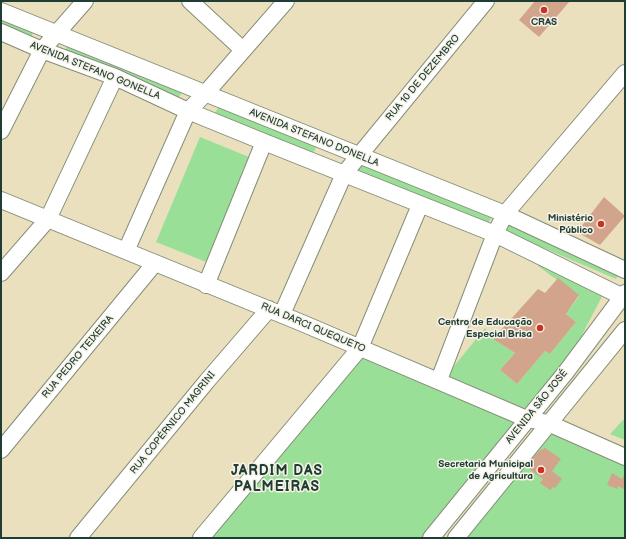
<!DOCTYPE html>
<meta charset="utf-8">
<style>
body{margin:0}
#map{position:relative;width:626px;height:539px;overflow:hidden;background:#ebe0bd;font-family:"Balsamiq Sans",sans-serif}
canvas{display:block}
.frame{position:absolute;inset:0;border:2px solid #1f3d34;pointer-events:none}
</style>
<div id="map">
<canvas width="626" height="539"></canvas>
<div class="frame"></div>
</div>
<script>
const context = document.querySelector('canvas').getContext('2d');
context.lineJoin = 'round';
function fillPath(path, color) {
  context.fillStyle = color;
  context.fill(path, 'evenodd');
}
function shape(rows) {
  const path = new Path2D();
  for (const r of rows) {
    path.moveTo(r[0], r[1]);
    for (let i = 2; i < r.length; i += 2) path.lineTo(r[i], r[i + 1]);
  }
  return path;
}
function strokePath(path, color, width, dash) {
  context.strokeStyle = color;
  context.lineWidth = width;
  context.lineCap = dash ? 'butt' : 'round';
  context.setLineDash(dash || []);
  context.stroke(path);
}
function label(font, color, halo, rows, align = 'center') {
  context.font = font + ' "Balsamiq Sans",sans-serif';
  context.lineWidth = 3;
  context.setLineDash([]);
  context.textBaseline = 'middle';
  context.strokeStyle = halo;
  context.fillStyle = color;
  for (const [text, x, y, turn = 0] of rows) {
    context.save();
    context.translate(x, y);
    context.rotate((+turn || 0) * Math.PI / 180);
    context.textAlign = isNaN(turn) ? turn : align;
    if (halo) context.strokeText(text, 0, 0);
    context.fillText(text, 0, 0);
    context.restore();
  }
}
fillPath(shape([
 [1,16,34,30,30,40,1,28],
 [68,43,183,91,177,100,64,53],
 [219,106,316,147,313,154,215,113],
 [200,137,249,157,206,262,156,242],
 [360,164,491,218,486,227,356,173],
 [507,222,622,270,616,279,504,231],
 [542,261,605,291,585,329,566,372,431,538,201,538,360,348,442,381,485,328,493,339,515,353,500,370,517,384,545,351,550,354,576,322,566,314,579,296,538,266],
 [625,418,625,440,610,434],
 [548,423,625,455,625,538,456,538]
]), '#9adf97');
fillPath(shape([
 [535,1,570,1,539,37,519,20],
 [604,197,625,216,600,245,577,232],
 [558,278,579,295,566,314,576,322,550,354,545,351,517,384,500,370,515,353,493,339,538,289,545,293],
 [545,448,561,459,552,471,562,479,555,488,553,487,550,490,540,483,543,479,528,468,533,462,531,460,539,451],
 [612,473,622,479,625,473,624,489,618,486,617,489,607,485]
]), '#d1a48b');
const minor = shape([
 [190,1,243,50],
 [1,11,505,214,625,270],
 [1,32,42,50,115,77,188,111,264,142,495,234,625,298],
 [1,131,42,50,85,1],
 [1,200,302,323,527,419,548,423,625,457],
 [126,251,188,111,205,94,286,1],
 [1,273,48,219,115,77],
 [206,285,264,142],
 [282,314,344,174,486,1],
 [439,380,495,234,505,214,625,73],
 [1,450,155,263],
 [78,538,207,381,269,309],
 [201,538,360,348,420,205],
 [431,538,566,372,625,293],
 [456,538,625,330]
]);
strokePath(minor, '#858e78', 18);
strokePath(minor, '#fff', 16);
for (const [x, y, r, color] of [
 [544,10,4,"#c8321e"],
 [601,224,4,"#c8321e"],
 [540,328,4,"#c8321e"],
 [541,470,4,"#c8321e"]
]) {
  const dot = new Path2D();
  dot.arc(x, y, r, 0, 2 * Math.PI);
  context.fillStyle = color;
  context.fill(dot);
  strokePath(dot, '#f7f3e8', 1.5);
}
label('bold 10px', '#1f3d34', '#f7f3e8', [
 ["CRAS",544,22,"center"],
 ["Ministério",593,218],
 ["Público",593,230],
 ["Centro de Educação",532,322],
 ["Especial Brisa",532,334],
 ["Secretaria Municipal",533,464],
 ["de Agricultura",533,476]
], 'right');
label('10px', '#1f3d34', '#f7f3e8', [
 ["AVENIDA STEFANO GONELLA",95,71,22],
 ["RUA 10 DE DEZEMBRO",423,78,-50],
 ["AVENIDA STEFANO DONELLA",314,138,22],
 ["RUA DARCI QUEQUETO",313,328,23],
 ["RUA PEDRO TEIXEIRA",78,357,-50],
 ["AVENIDA SÃO JOSÉ",537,407,-51],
 ["RUA COPÉRNICO MAGRINI",173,423,-51]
]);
context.letterSpacing = '1px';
label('bold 14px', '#1f3d34', '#f7f3e8', [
 ["JARDIM DAS",277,471],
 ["PALMEIRAS",277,487]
]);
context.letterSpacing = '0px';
</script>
